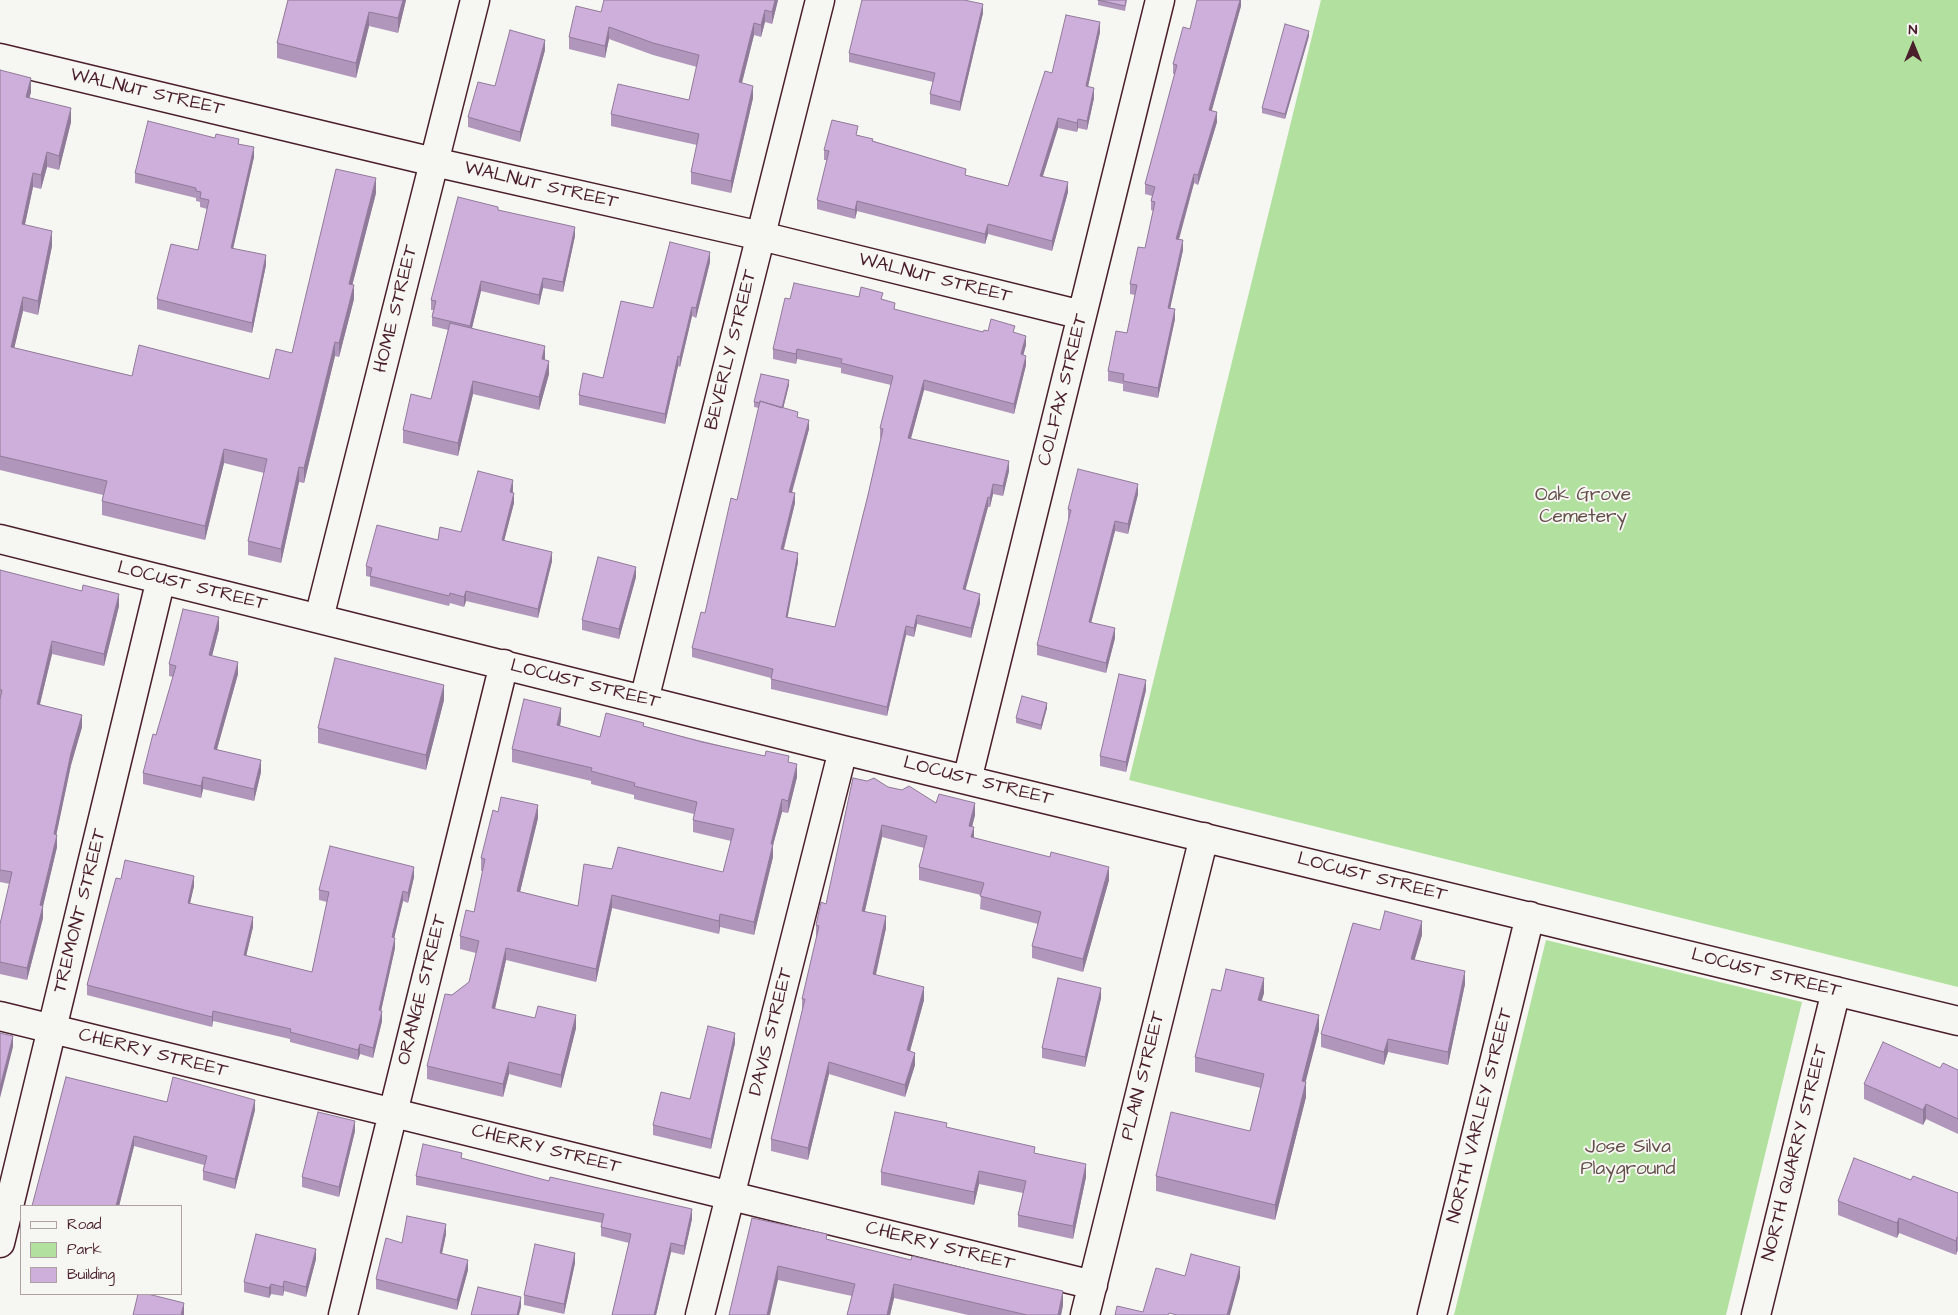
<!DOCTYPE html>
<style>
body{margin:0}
#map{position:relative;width:1958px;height:1315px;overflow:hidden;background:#f6f6f2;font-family:"Architects Daughter",sans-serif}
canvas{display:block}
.legend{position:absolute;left:20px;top:1205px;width:162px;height:90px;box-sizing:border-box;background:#f6f6f2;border:1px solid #b1a0a2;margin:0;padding:6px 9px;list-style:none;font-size:15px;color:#4a1f2b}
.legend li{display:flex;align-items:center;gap:10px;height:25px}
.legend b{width:25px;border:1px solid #b1a0a2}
.north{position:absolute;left:1888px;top:20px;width:50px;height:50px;-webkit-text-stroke:4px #f6f6f2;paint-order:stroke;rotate:0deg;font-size:14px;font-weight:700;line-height:20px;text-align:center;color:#4a1f2b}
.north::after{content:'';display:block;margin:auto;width:18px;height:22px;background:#4a1f2b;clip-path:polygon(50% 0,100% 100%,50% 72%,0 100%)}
</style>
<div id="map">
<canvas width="1958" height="1315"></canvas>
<ul class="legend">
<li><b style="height:6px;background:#f6f6f2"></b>Road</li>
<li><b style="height:14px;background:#b2e09f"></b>Park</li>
<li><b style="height:14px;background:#ceafdb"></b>Building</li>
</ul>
<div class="north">N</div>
</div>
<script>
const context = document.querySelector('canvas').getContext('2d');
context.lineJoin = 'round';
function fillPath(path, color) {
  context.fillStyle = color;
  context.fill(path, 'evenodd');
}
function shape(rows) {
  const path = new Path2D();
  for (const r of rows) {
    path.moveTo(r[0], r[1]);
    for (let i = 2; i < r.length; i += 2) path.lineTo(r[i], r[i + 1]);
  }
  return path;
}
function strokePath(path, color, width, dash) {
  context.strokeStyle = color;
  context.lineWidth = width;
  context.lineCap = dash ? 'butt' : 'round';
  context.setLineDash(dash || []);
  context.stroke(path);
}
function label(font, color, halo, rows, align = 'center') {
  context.font = font + ' "Architects Daughter",sans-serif';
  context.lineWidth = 4;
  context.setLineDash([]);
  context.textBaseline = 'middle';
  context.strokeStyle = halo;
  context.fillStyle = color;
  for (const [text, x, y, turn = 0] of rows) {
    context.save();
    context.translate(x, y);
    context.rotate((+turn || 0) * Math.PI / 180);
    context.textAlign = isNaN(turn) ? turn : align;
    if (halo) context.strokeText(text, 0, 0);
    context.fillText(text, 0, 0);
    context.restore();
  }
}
fillPath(shape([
 [1321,0,1958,0,1958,987,1129,780],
 [1546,940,1802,1002,1726,1315,1454,1315]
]), '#b2e09f');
const minor = shape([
 [0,58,434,162,761,236,1082,315],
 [0,539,843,750,1958,1021],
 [319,618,475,0],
 [644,700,820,0],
 [967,780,1160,0],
 [0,1016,1093,1285],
 [0,1243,161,579],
 [343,1315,504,664],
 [700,1315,843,750],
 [1085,1315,1204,837],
 [1432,1315,1530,916],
 [1756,1315,1836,991]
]);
strokePath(minor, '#4a1f2b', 31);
strokePath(minor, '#f6f6f2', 28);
fillPath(shape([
 [288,0,406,0,398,33,369,26,356,78,277,58,277,43],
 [778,0,772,24,765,22,761,37,754,35,742,83,753,98,731,193,691,184,691,172,697,145,611,126,611,114,689,100,697,67,653,55,609,39,605,58,569,49,569,37,601,12],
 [1098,0,1127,0,1125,11,1098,5],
 [1241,0,1241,6,1212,110,1217,122,1198,185,1194,183,1179,240,1183,250,1170,308,1175,319,1158,398,1123,391,1123,384,1108,381,1108,371,1127,333,1135,295,1130,294,1130,284,1145,248,1153,211,1151,210,1151,201,1152,196,1145,194,1145,184,1175,74,1173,74,1173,64,1190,29],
 [983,13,960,111,930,104,930,94,933,82,849,62,849,53],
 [1100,32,1088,86,1094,98,1087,130,1078,128,1077,132,1058,128,1043,176,1068,192,1052,251,988,234,985,244,857,211,855,219,817,209,817,200,827,160,824,160,824,150,858,135,966,176,1008,186,1052,73],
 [1309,36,1285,119,1262,113,1262,108],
 [545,50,520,142,468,127,468,117,495,86],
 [0,70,31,92,29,98,71,122,59,170,47,167,41,189,33,187,25,224,52,246,38,315,23,311,14,348,132,376,269,379,292,353,376,193,352,285,354,299,339,357,335,356,304,483,299,482,281,563,248,555,248,541,264,473,224,463,205,540,102,515,102,501,103,495,0,470],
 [215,138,239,144,254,157,233,248,266,265,252,333,157,309,157,299,198,250,207,209,200,207,200,202,196,201,196,198,135,183,135,173],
 [498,210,575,236,563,292,543,288,539,305,481,291,472,328,545,360,549,374,539,410,473,394,458,456,403,443,403,430,431,399,448,330,432,326,432,317,433,310,431,310,431,300],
 [710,262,696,318,692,316,680,367,678,366,665,424,579,405,579,395,603,378,653,308],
 [859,297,883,299,895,310,983,332,988,331,1015,333,1026,345,1023,355,1026,365,1014,414,924,390,911,439,1009,471,1003,496,993,494,990,507,988,507,965,590,980,603,971,638,917,624,914,637,906,635,887,716,771,689,771,678,692,657,692,648,705,613,737,500,759,408,754,407,754,402,789,385,783,408,798,417,809,429,792,493,795,503,784,549,798,562,787,617,835,627,868,495,881,438,880,438,880,428,891,385,841,373,841,368,797,359,796,364,773,359,773,349,790,299],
 [513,490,513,493,514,503,504,540,552,561,538,618,466,601,464,607,450,603,449,606,370,586,370,577,366,576,366,566,461,532],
 [1138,494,1128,534,1115,531,1091,622,1115,638,1106,673,1037,655,1037,645,1069,519,1068,519,1068,509],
 [0,570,119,606,104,666,52,654,40,704,82,727,71,765,56,835,57,847,43,906,43,918,27,980,0,974,0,924,10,884,0,882],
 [636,577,619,639,582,630,582,620],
 [219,629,212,656,238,674,217,749,261,772,254,801,203,789,201,798,143,784,143,773,156,735,173,677,169,676,169,664],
 [1146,690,1126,772,1100,766,1100,756],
 [444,700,426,770,318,743,318,728],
 [1047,708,1041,730,1016,723,1016,718],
 [561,720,560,726,600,737,644,727,789,762,797,777,788,813,782,812,773,845,773,857,754,935,720,927,719,934,612,908,596,982,506,960,495,1009,576,1028,561,1088,509,1074,503,1097,427,1079,427,1066,452,995,469,982,476,953,460,949,460,936,474,912,483,871,481,871,481,858,498,812,538,818,520,892,578,906,612,869,723,872,731,841,693,832,693,820,694,814,634,799,634,795,591,784,591,781,512,762,512,749],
 [888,787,975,815,972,827,974,838,1109,880,1083,972,1032,958,1032,946,1038,924,980,909,981,895,919,880,919,867,924,848,882,837,865,911,886,928,876,975,924,1000,910,1051,915,1065,905,1097,829,1074,808,1160,771,1151,771,1139,802,1011,802,999,817,937,816,937,816,925],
 [414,877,408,903,403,901,394,938,395,948,381,1011,382,1021,373,1058,360,1054,358,1060,290,1042,290,1039,213,1021,212,1027,87,995,87,985,121,879,194,886,190,903,253,927,246,956,312,972,327,902,319,900,319,890],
 [1380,930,1422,935,1414,960,1465,984,1448,1065,1388,1052,1384,1065,1321,1047,1321,1034],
 [1221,991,1264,993,1261,1001,1319,1030,1305,1082,1306,1097,1275,1220,1156,1191,1156,1176,1250,1131,1261,1088,1195,1072,1195,1057],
 [1101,998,1085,1067,1042,1058,1042,1048],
 [735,1043,711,1149,653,1135,653,1125,690,1099],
 [1940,1068,1958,1070,1958,1134,1926,1119,1923,1125,1864,1099,1864,1084],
 [167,1102,255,1110,235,1189,203,1180,203,1171,204,1165,134,1146,119,1206,32,1206],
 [947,1127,1035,1154,1086,1177,1073,1239,1018,1227,1018,1215,1023,1193,979,1184,974,1205,881,1185,881,1172],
 [355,1131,339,1197,302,1187,302,1177],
 [462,1158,692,1219,684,1255,671,1252,656,1315,612,1315,629,1243,601,1236,601,1227,602,1223,416,1185,416,1176],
 [1911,1180,1958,1193,1958,1252,1957,1251,1956,1255,1899,1233,1897,1238,1838,1215,1838,1201],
 [752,1218,827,1239,1063,1305,1061,1315,968,1315,894,1298,890,1315,847,1315,852,1296,778,1280],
 [446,1234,442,1253,468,1270,457,1310,376,1289,376,1279,402,1243],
 [316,1259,306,1297,284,1291,283,1296,271,1294,269,1298,244,1292,244,1282],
 [575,1263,564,1314,524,1305,524,1295]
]), '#b196bc');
fillPath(shape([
 [403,0,406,0,398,33,398,18],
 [775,0,778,0,772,24,772,12],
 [1240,0,1241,0,1241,6,1209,120,1209,110],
 [983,4,983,13,960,111,960,102],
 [765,10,765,22,761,37,761,25],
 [369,12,369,26,356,78,356,63],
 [1100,22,1100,32,1086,96,1086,86],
 [754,23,754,35,739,94,739,82],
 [609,27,609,39,605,58,605,46],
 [1309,31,1309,36,1285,119,1285,114],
 [545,40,545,50,520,142,520,132],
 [31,78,31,92,26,111,26,97],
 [753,86,753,98,731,193,731,181],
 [1094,88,1094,98,1087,130,1087,121],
 [71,108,71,122,59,170,59,156],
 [1217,112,1217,122,1198,185,1198,175],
 [1058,118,1058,128,1040,185,1040,176],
 [1078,119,1078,128,1077,132,1077,123],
 [254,147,254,157,231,258,231,248],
 [47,152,47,167,41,189,41,175],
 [33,173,33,187,22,238,22,224],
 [1194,174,1194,183,1176,249,1176,239],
 [376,178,376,193,349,298,349,284],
 [1068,182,1068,192,1052,251,1052,241],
 [857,201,857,211,855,219,855,210],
 [988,224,988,234,985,244,985,234],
 [575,227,575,236,563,292,563,282],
 [52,231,52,246,38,315,38,301],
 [1183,240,1183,250,1168,318,1168,308],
 [710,252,710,262,696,318,696,308],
 [266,255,266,265,252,333,252,323],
 [543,278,543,288,539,305,539,295],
 [481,281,481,291,470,336,470,326],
 [354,285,354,299,339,357,339,343],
 [23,297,23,311,11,362,11,347],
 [692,307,692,316,680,367,680,357],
 [1175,309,1175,319,1158,398,1158,388],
 [1026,336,1026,345,1021,364,1021,354],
 [335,342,335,356,304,483,304,468],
 [545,346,545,359,542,359],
 [797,349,797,359,796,364,796,354],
 [678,356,678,366,665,424,665,414],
 [1026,356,1026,365,1014,414,1014,404],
 [549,361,549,374,539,410,539,397],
 [789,380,789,385,782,413,782,408],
 [924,380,924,390,908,448,908,438],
 [473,381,473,394,458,456,458,443],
 [809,420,809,429,789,502,789,492],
 [224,449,224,463,205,540,205,526],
 [1009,461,1009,471,1003,496,1003,486],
 [299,467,299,482,281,563,281,549],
 [513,480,513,490,510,502,510,492],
 [993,484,993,494,990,507,990,498],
 [1138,484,1138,494,1128,534,1128,524],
 [514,493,514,503,502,549,502,540],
 [795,493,795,503,781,559,781,549],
 [988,497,988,507,963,599,963,589],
 [1115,521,1115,531,1089,631,1089,622],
 [552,552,552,561,538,618,538,609],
 [798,553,798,562,786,626,786,617],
 [636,567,636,577,619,639,619,629],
 [466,591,466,601,464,607,464,597],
 [119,594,119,606,104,666,104,654],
 [980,594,980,603,971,638,971,628],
 [917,615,917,624,914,637,914,628],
 [219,617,219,629,209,667,209,655],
 [906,626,906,635,887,716,887,707],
 [1115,628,1115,638,1106,673,1106,663],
 [52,641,52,654,37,716,37,704],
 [238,662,238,674,214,760,214,749],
 [1146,680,1146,690,1126,772,1126,762],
 [444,685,444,700,426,770,426,755],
 [1047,703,1047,708,1041,730,1041,725],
 [561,708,561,720,557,738,557,725],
 [82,715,82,727,71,765,54,846,54,834,71,753],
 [261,760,261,772,254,801,254,789],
 [797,764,797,777,788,813,788,801],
 [203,777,203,789,201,798,201,786],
 [782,799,782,812,773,845,773,857,754,935,754,922,771,844],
 [975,803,975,815,969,838,969,826],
 [538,805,538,818,517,904,517,891],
 [882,825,882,837,862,923,862,911],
 [974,827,974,839,971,837],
 [57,835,57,847,43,906,43,918,27,980,27,968,40,905],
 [414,867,414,877,408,903,408,893],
 [1109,867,1109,880,1083,972,1083,959],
 [194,876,194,886,188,912,188,903],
 [403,891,403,901,392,947,392,937],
 [612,895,612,908,596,982,596,969],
 [720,914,720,927,719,934,719,921],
 [886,916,886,928,873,986,873,974],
 [253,917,253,927,244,965,244,955],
 [1422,921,1422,935,1411,972,1411,959],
 [395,938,395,948,379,1020,379,1010],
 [506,948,506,960,492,1021,492,1008],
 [1465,971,1465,984,1448,1065,1448,1052],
 [1264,978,1264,993,1258,1014,1258,1000],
 [924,987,924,1000,907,1062,907,1050],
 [1101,988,1101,998,1085,1067,1085,1057],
 [213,1011,213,1021,212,1027,212,1017],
 [382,1011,382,1021,373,1058,373,1048],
 [576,1015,576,1028,561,1088,561,1075],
 [1319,1015,1319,1030,1302,1096,1302,1081],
 [735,1033,735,1043,711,1149,711,1139],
 [13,1036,13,1047,0,1098,0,1087],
 [1388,1039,1388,1052,1384,1065,1384,1052],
 [360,1044,360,1054,358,1060,358,1050],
 [915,1053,915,1065,905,1097,905,1085],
 [509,1062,509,1074,503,1097,503,1084],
 [829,1062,829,1074,808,1160,808,1148],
 [1306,1082,1306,1097,1275,1220,1275,1205],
 [255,1100,255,1110,235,1189,235,1179],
 [1926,1104,1926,1119,1923,1125,1923,1110],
 [355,1121,355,1131,339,1197,339,1187],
 [134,1136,134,1146,119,1206,116,1206],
 [1086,1164,1086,1177,1073,1239,1073,1226],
 [979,1171,979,1184,974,1205,974,1192],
 [692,1209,692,1219,684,1255,684,1246],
 [1899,1218,1899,1233,1897,1238,1897,1223],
 [446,1224,446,1234,440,1263,440,1253],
 [1957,1237,1957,1251,1956,1255,1956,1241],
 [671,1243,671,1252,656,1315,654,1315],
 [316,1249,316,1259,306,1297,306,1287],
 [575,1253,575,1263,564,1314,564,1304],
 [468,1260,468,1270,457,1310,457,1300],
 [778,1266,778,1280,770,1315,767,1315],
 [1240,1267,1240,1278,1230,1315,1227,1315],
 [284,1281,284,1291,283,1296,283,1287],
 [271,1284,271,1294,269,1298,269,1288],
 [894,1284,894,1298,890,1315,887,1315],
 [1063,1291,1063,1305,1061,1315,1058,1315],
 [521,1297,521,1307,519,1315,517,1315],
 [184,1303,184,1315,181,1315]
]), '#907a99');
const building = shape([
 [288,0,403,0,398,18,369,12,356,63,277,43,288,0],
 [604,0,775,0,772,12,765,10,761,25,754,23,739,82,753,86,731,181,691,172,699,134,611,114,618,84,689,100,699,55,653,43,609,27,605,46,569,37,576,6,601,12,604,0],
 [862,0,964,0,983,4,960,102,930,94,935,73,849,53,862,0],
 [1098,0,1126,0,1125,6,1098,0],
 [1197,0,1240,0,1209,110,1217,112,1198,175,1194,174,1176,239,1183,240,1168,308,1175,309,1158,388,1123,381,1124,374,1108,371,1116,331,1127,333,1137,285,1130,284,1138,247,1145,248,1155,202,1151,201,1155,187,1145,184,1177,65,1173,64,1183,27,1190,29,1197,0],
 [1066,15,1100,22,1086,86,1094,88,1087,121,1078,119,1077,123,1058,118,1040,176,1068,182,1052,241,988,224,985,234,857,201,855,210,817,200,829,151,824,150,832,120,858,126,856,135,873,139,872,141,966,169,965,175,1008,186,1045,71,1052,73,1066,15],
 [1285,24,1309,31,1285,114,1262,108,1285,24],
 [510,30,545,40,520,132,468,117,478,82,495,86,510,30],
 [0,70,31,78,26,97,71,108,59,156,47,152,41,175,33,173,22,224,52,231,38,301,23,297,11,347,132,376,139,345,269,379,276,349,292,353,336,169,376,178,349,284,354,285,339,343,335,342,304,468,299,467,281,549,248,541,267,459,224,449,205,526,102,501,107,481,0,456,0,70],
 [148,121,215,138,216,134,239,139,238,144,254,147,231,248,266,255,252,323,157,299,171,244,198,250,209,200,200,198,201,192,196,191,196,188,135,173,148,121],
 [458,197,498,207,498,210,575,227,563,282,543,278,539,295,481,281,470,326,432,317,436,301,431,300,458,197],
 [670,242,710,252,696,308,692,307,680,357,678,356,665,414,579,395,583,373,603,378,621,301,653,308,670,242],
 [794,283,859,297,861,287,883,293,881,299,895,303,894,309,983,332,984,330,988,331,991,319,1015,326,1013,332,1026,336,1021,354,1026,356,1014,404,924,380,908,438,1009,461,1003,486,993,484,990,498,988,497,963,589,980,594,971,628,917,615,914,628,906,626,887,707,771,679,773,669,692,648,701,612,705,613,731,498,737,500,760,401,798,412,797,417,809,420,789,492,795,493,781,549,798,553,786,617,835,627,868,495,883,429,880,428,893,376,841,363,842,359,797,349,796,354,773,349,785,298,790,299,794,283],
 [450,323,545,346,542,359,549,361,539,397,473,381,458,443,403,430,411,394,431,399,450,323],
 [761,374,789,380,782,408,760,401,760,403,754,402,761,374],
 [1078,469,1138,484,1128,524,1115,521,1089,622,1115,628,1106,663,1037,645,1071,510,1068,509,1078,469],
 [478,471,513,480,510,492,514,493,502,540,552,552,538,609,466,591,464,597,450,593,449,596,370,576,372,568,366,566,377,525,438,540,440,527,461,532,478,471],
 [598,557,636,567,619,629,582,620,598,557],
 [0,570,82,591,83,585,119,594,104,654,52,641,37,704,82,715,71,753,54,834,57,835,40,905,43,906,27,968,0,962,0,924,12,872,0,870,0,699,2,690,0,690,0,570],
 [183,609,219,617,209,655,238,662,214,749,261,760,254,789,203,777,201,786,143,773,153,734,156,735,176,666,169,664,183,609],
 [335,658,444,685,426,755,318,728,335,658],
 [1119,674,1146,680,1126,762,1100,756,1119,674],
 [1022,696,1047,703,1041,725,1016,718,1022,696],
 [524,699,561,708,557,725,600,737,606,713,644,723,643,726,702,742,765,756,766,751,789,756,788,762,797,764,788,801,782,799,771,844,773,844,754,922,720,914,719,921,612,895,596,969,506,948,492,1008,535,1018,538,1006,576,1015,561,1075,509,1062,503,1084,427,1066,445,994,452,995,469,982,479,941,460,936,466,910,474,912,485,859,481,858,493,810,498,812,501,797,538,805,517,891,578,906,584,864,612,869,618,847,723,872,734,829,693,820,697,802,634,786,635,783,591,771,592,768,512,749,524,699],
 [853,778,867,781,874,778,888,787,902,790,909,786,936,803,939,794,975,803,969,826,974,827,971,837,1050,857,1051,852,1109,867,1083,959,1032,946,1041,912,980,896,984,883,919,867,927,836,882,825,862,911,886,916,873,974,924,987,907,1050,915,1053,905,1085,829,1062,808,1148,771,1139,805,999,802,999,819,926,816,925,821,902,826,904,853,778],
 [330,846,414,867,408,893,403,891,392,937,395,938,379,1010,382,1011,373,1048,360,1044,358,1050,290,1032,291,1029,213,1011,212,1017,87,985,116,878,121,879,125,860,194,876,188,903,253,917,244,955,312,972,329,892,319,890,330,846],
 [1385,911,1422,921,1411,959,1465,971,1448,1052,1388,1039,1384,1052,1321,1034,1353,923,1380,930,1385,911],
 [1226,969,1264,978,1258,1000,1319,1015,1302,1081,1306,1082,1275,1205,1156,1176,1171,1112,1250,1131,1264,1074,1195,1057,1212,989,1221,991,1226,969],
 [1058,978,1101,988,1085,1057,1042,1048,1058,978],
 [708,1026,735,1033,711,1139,653,1125,661,1092,690,1099,708,1026],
 [0,1033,13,1036,0,1087,0,1033],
 [1883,1042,1940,1068,1943,1063,1958,1070,1958,1119,1926,1104,1923,1110,1864,1084,1883,1042],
 [66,1077,167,1102,173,1077,255,1100,235,1179,203,1171,207,1156,134,1136,116,1206,32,1206,66,1077],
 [318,1112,355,1121,339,1187,302,1177,318,1112],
 [895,1112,947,1123,946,1127,1035,1147,1034,1153,1086,1164,1073,1226,1018,1215,1026,1181,979,1171,974,1192,881,1172,895,1112],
 [423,1144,462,1153,461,1158,549,1181,550,1177,692,1209,684,1246,671,1243,654,1315,612,1315,631,1234,601,1227,604,1214,416,1176,423,1144],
 [1854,1158,1911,1180,1913,1176,1958,1193,1958,1237,1957,1237,1956,1241,1899,1218,1897,1223,1838,1201,1854,1158],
 [407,1216,446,1224,440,1253,468,1260,457,1300,376,1279,386,1238,402,1243,407,1216],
 [752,1218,827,1234,826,1239,911,1260,912,1256,1063,1291,1058,1315,1027,1315,894,1284,887,1315,847,1315,855,1284,778,1266,767,1315,729,1315,752,1218],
 [256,1234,316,1249,306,1287,284,1281,283,1287,271,1284,269,1288,244,1282,256,1234],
 [535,1244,575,1253,564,1304,524,1295,535,1244],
 [1191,1254,1240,1267,1227,1315,1177,1315,1169,1313,1168,1315,1115,1315,1117,1306,1143,1312,1156,1268,1185,1276,1191,1254],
 [478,1287,521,1297,517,1315,471,1315,478,1287],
 [138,1294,148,1294,184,1303,181,1315,133,1315,138,1294]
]);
fillPath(building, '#ceafdb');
strokePath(building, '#907a99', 1);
label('19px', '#4a1f2b', '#f6f6f2', [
 ["WALNUT STREET",147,93,13],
 ["WALNUT STREET",541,186,13],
 ["WALNUT STREET",935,279,14],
 ["HOME STREET",397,309,-76],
 ["BEVERLY STREET",732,350,-76],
 ["COLFAX STREET",1064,390,-76],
 ["LOCUST STREET",192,587,14],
 ["LOCUST STREET",585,685,14],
 ["LOCUST STREET",978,782,14],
 ["LOCUST STREET",1372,878,14],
 ["TREMONT STREET",81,911,-76],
 ["LOCUST STREET",1766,974,14],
 ["ORANGE STREET",423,990,-76],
 ["DAVIS STREET",772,1032,-76],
 ["CHERRY STREET",153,1054,14],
 ["PLAIN STREET",1144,1076,-76],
 ["NORTH VARLEY STREET",1481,1116,-76],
 ["CHERRY STREET",546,1150,14],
 ["NORTH QUARRY STREET",1796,1153,-76],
 ["CHERRY STREET",940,1247,14]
]);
label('19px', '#644f48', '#f6f6f2', [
 ["Oak Grove",1583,496],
 ["Cemetery",1583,518],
 ["Jose Silva",1628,1148],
 ["Playground",1628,1170]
]);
</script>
